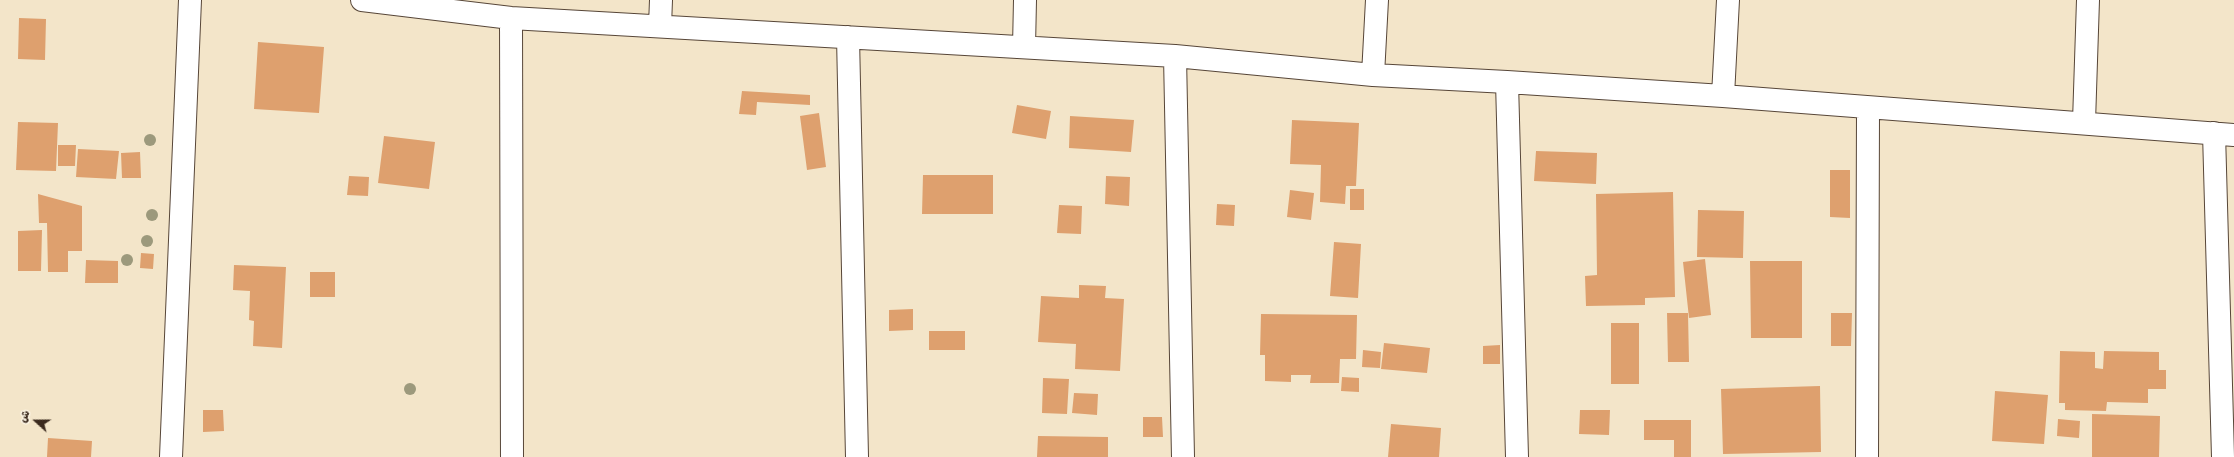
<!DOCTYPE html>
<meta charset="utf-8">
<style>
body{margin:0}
#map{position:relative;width:2234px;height:457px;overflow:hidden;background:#f3e5c9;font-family:Sriracha,"Playpen Sans Arabic",sans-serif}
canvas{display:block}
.north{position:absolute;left:16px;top:401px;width:40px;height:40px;-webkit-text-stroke:3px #fcf5e5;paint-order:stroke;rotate:291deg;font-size:11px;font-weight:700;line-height:16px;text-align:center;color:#3b2a1e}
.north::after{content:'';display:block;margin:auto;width:14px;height:18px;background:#3b2a1e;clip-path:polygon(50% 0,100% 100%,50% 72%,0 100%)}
</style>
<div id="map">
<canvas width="2234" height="457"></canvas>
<div class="north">ش</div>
</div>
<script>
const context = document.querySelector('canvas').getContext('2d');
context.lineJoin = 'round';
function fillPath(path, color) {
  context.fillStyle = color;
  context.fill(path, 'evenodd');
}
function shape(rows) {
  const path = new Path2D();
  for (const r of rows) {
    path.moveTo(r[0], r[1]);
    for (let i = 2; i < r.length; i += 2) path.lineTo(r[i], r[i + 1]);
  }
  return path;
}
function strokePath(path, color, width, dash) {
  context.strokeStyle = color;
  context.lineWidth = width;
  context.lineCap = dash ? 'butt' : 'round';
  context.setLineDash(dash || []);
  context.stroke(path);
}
fillPath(shape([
 [19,18,46,19,45,60,18,59],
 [258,42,324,47,319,113,254,109],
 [742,91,810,95,810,105,757,102,756,115,739,114],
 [1017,105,1051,111,1046,139,1012,133],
 [819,113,826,167,807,170,800,116],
 [1070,116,1134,120,1131,152,1069,148],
 [1292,120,1359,123,1356,186,1346,186,1345,204,1320,202,1321,165,1290,164],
 [18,122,58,123,56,171,16,170],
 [384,136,435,142,429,189,378,183],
 [58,145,76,145,75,166,58,166],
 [78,149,119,151,116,179,76,177],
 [1536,151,1597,153,1596,184,1534,181],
 [140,152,141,178,122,178,121,153],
 [1830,170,1850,170,1850,218,1830,217],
 [923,175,993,175,993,214,922,214],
 [349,176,369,177,368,196,347,195],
 [1106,176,1130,177,1129,206,1105,204],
 [1350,189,1364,189,1364,210,1350,210],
 [1290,190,1314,193,1311,220,1287,217],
 [1673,192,1675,297,1645,298,1645,305,1586,306,1585,276,1597,275,1596,194],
 [38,194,82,206,82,251,68,251,68,272,48,272,47,223,39,223],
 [1217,204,1235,205,1234,226,1216,225],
 [1059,205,1082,206,1081,234,1057,233],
 [1698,210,1744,211,1743,258,1697,257],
 [42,230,41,271,18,271,18,231],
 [1334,242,1361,244,1358,298,1330,296],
 [141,253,154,254,153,269,140,268],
 [1705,259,1711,315,1689,318,1683,262],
 [86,260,118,261,118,283,85,283],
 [1750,261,1802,261,1802,338,1751,338],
 [234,265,286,267,282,348,253,346,254,321,249,320,250,291,233,290],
 [310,272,335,272,335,297,310,297],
 [1079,285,1106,286,1105,298,1124,299,1120,371,1075,369,1076,344,1038,342,1041,296,1079,298],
 [913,309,913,330,889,331,889,310],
 [1667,313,1688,313,1689,362,1668,362],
 [1831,313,1852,313,1851,346,1831,346],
 [1261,314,1357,315,1356,359,1340,359,1339,383,1310,383,1311,375,1291,375,1291,382,1265,381,1265,355,1260,355],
 [1611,323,1639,323,1639,384,1611,384],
 [929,331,965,331,965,350,929,350],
 [1384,343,1430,348,1427,373,1381,369],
 [1500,345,1500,364,1483,364,1483,346],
 [1363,350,1381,352,1380,368,1362,367],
 [2060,351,2095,352,2095,368,2103,369,2104,351,2159,352,2159,370,2166,370,2166,389,2148,389,2148,403,2107,402,2106,411,2065,410,2065,403,2059,403],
 [1342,377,1359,378,1359,392,1341,391],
 [1043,378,1069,379,1067,414,1042,413],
 [1820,386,1821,452,1723,454,1721,389],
 [1995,391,2048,395,2044,444,1992,441],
 [1074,393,1098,394,1097,415,1072,413],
 [203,410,223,410,224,431,203,432],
 [1580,410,1610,410,1609,435,1579,434],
 [2092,414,2160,416,2159,457,2092,457],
 [1143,417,1162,417,1163,437,1143,437],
 [2058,419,2080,421,2079,438,2057,436],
 [1644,420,1691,420,1691,457,1674,457,1674,440,1644,440],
 [1391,424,1441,428,1439,457,1388,457],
 [1038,436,1108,437,1108,457,1037,457],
 [48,438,92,441,91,457,47,457]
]), '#dea06e');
const minor = shape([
 [362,0,511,18,1175,56,1373,75,1507,82,1723,96,2234,135],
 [511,18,512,457],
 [660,26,661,0],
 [848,37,857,457],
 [1024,47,1025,0],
 [1175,56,1183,457],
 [1373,75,1377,0],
 [1507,82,1517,457],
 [1723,96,1728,0],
 [2084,122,2088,0],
 [2214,133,2223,457],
 [171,457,190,0],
 [1867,457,1868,108]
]);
strokePath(minor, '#574638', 24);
strokePath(minor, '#fff', 22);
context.fillStyle = '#9c997c';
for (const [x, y] of [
 [150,140],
 [152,215],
 [147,241],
 [127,260],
 [410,389]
]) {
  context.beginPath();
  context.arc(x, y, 6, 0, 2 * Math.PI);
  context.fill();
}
</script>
